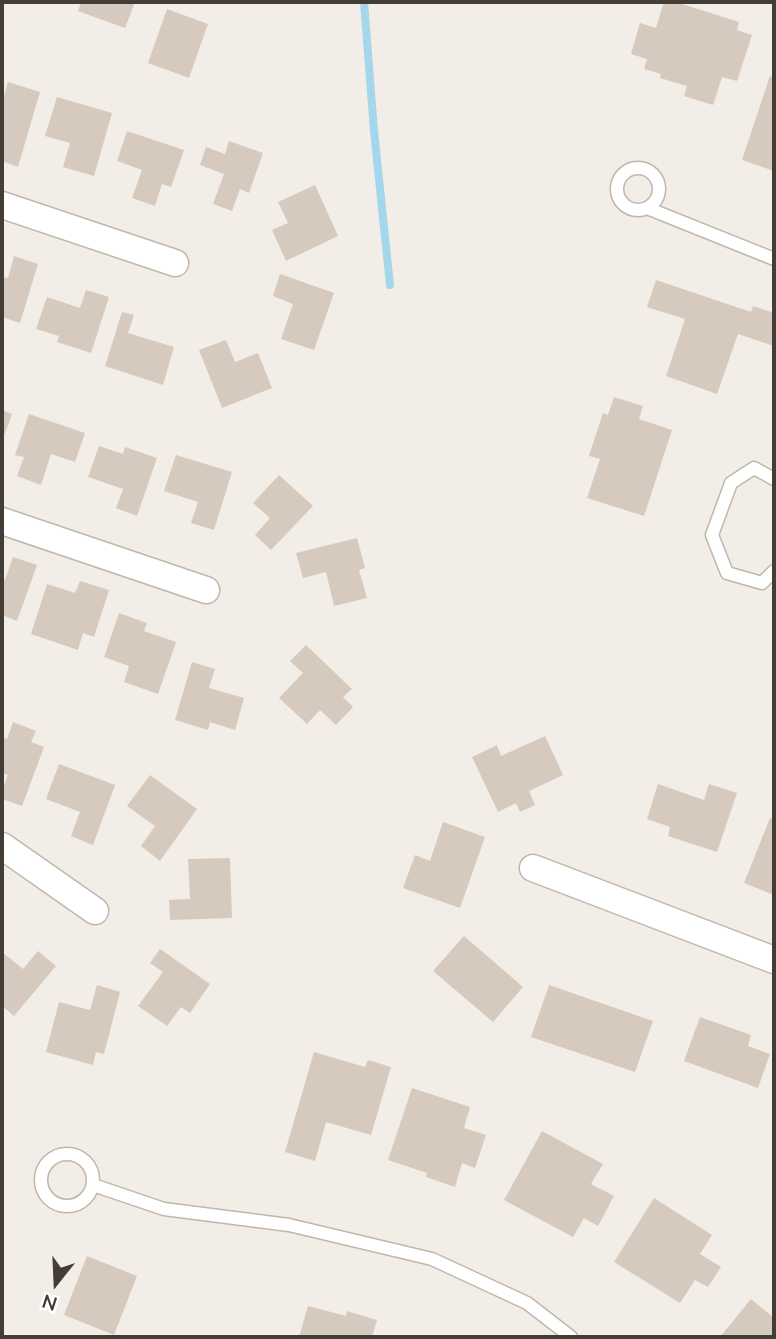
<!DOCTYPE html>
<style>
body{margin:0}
#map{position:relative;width:776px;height:1339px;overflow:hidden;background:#f2ede6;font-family:Mulish,sans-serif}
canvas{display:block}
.frame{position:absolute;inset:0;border:4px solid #443d36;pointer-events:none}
.north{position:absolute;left:21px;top:1248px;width:70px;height:70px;-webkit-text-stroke:5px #fff;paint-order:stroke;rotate:198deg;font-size:19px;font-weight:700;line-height:28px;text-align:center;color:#443d36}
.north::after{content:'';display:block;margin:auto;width:24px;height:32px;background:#443d36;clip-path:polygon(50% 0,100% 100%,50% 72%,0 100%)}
</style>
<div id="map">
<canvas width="776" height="1339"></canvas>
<div class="frame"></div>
<div class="north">N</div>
</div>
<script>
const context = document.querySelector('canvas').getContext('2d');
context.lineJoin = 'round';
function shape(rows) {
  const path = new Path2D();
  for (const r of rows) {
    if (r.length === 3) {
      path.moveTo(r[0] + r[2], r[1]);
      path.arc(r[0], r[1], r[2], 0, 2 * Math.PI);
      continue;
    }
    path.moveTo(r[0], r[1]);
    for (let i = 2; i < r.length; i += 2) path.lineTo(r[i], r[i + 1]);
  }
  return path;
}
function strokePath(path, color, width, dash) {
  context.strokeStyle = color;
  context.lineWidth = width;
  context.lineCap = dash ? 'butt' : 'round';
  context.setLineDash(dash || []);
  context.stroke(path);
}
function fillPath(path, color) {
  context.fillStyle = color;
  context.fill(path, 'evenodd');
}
strokePath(shape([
 [364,2,374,131,390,285]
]), '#a5d7ec', 8);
fillPath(shape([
 [81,2,135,2,125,28,78,11],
 [664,2,676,2,739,22,737,30,752,35,737,81,722,77,713,105,684,96,687,86,660,78,661,74,644,69,647,59,631,54,640,23,656,28],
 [167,9,208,24,189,78,148,63],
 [770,76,774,78,774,171,742,160],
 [8,82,40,92,18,167,2,161,2,104],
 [57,97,112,113,94,176,63,167,70,143,45,136],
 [127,131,184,150,171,187,162,184,155,206,132,198,142,170,117,161],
 [229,141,263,153,249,193,240,189,232,211,213,204,224,174,200,165,206,147,225,154],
 [315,185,338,236,286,261,272,230,288,223,278,202],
 [14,256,38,264,20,323,2,317,2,277,8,278],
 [280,274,334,293,314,350,281,339,293,304,273,296],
 [656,280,751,312,753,306,774,313,774,346,738,334,717,394,666,376,685,319,647,307],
 [86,290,109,297,91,353,57,342,59,336,36,329,47,297,80,308],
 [122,312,134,315,128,333,174,347,163,385,105,366],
 [226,340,235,362,258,353,272,388,222,408,199,350],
 [614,397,643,406,639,419,672,430,644,516,587,498,600,459,589,456,603,413,608,415],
 [2,410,12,414,2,441],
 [29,414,85,433,75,462,51,454,41,485,17,476,24,457,15,455],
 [99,446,123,454,125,447,157,458,137,516,116,508,123,489,88,477],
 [176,455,232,472,214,530,191,523,198,502,164,491],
 [279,475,313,506,271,550,255,535,270,518,253,503],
 [357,538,365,568,359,570,367,598,334,606,326,572,303,578,296,553],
 [13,557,37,565,17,621,2,615,2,578,5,580],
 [80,581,109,590,94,637,83,633,78,650,31,634,47,584,75,593],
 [119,613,147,623,144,631,176,642,158,694,124,682,129,666,104,657],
 [306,645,352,689,343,697,353,707,336,725,320,710,307,724,279,698,303,673,290,661],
 [192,662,215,669,209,688,244,698,235,730,210,722,208,730,175,720],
 [13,722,36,731,31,742,44,747,22,806,2,799,2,791,8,775,2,773,2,737,7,739],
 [545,736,563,775,529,791,535,805,520,812,516,803,498,812,472,757,497,745,501,756],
 [59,764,115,785,93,845,71,836,80,812,46,799],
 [150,775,197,809,160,861,141,846,155,826,127,806],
 [658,784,704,800,709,784,737,793,717,852,668,836,670,827,647,819],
 [770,818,774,820,774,895,744,883],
 [443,822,485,837,460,908,403,888,415,855,430,861],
 [230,858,232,918,170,920,169,900,190,899,188,859],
 [464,936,523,987,493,1022,433,971],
 [160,949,210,984,190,1013,181,1007,167,1026,138,1006,163,972,150,963],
 [38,951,56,966,14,1016,2,1006,2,952,23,969],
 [97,985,120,992,104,1054,96,1052,93,1065,46,1052,59,1002,90,1010],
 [549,985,653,1021,635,1072,531,1037],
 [700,1017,751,1035,748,1046,770,1054,758,1088,684,1061],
 [314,1052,365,1067,368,1060,391,1067,371,1135,326,1122,315,1161,285,1152],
 [412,1088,470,1107,464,1128,486,1135,475,1168,462,1163,455,1187,426,1177,427,1173,388,1160],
 [542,1131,603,1164,591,1184,614,1196,598,1226,584,1218,573,1237,504,1200],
 [654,1198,712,1235,700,1254,721,1267,708,1287,695,1280,680,1303,614,1262],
 [87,1256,137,1276,114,1335,64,1315],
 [751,1299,774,1318,774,1337,720,1337],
 [308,1306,346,1316,347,1311,377,1320,372,1337,299,1337]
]), '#d6cabf');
const service = shape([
 [638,189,21],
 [647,208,774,259],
 [774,479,754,468,731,483,712,535,727,573,762,583,774,571],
 [67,1180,26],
 [93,1185,164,1209,289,1225,432,1259,527,1303,571,1337]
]);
const minor = shape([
 [2,205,175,263],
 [2,521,206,590],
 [2,846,95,911],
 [533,868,774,960]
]);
strokePath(service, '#c0b7ac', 15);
strokePath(minor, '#c0b7ac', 29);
strokePath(service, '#fff', 12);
strokePath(minor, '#fff', 26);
</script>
